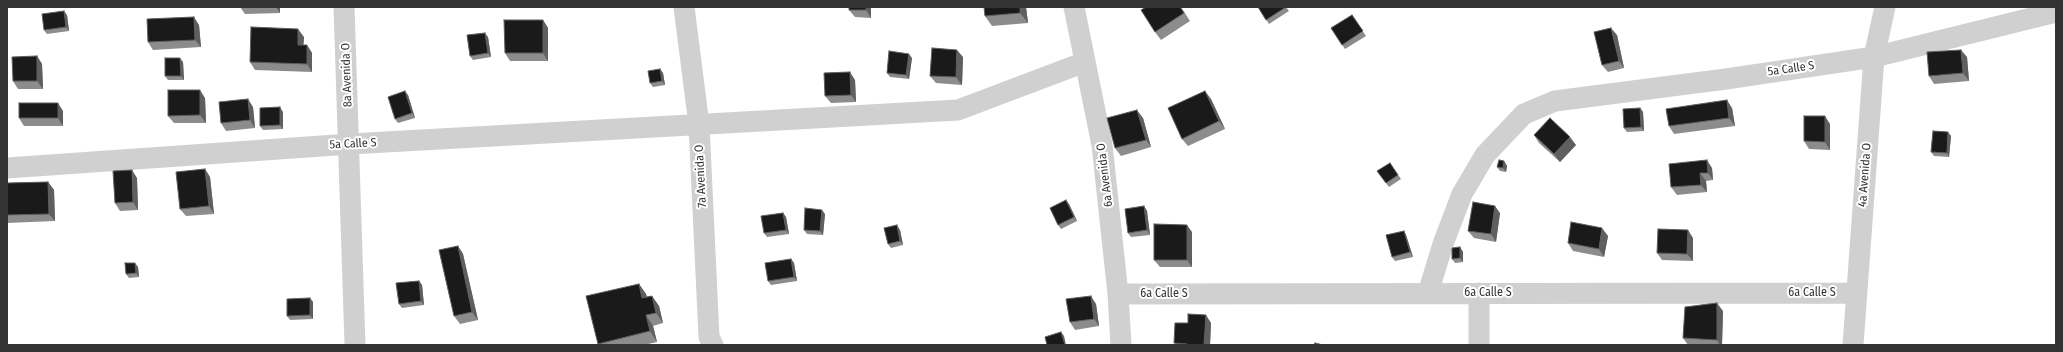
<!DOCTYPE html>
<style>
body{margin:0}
#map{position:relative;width:2063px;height:352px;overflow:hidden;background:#fff;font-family:"Fira Sans Condensed",sans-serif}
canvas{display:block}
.frame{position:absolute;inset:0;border:8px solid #333;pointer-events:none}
</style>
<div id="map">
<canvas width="2063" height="352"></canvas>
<div class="frame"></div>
</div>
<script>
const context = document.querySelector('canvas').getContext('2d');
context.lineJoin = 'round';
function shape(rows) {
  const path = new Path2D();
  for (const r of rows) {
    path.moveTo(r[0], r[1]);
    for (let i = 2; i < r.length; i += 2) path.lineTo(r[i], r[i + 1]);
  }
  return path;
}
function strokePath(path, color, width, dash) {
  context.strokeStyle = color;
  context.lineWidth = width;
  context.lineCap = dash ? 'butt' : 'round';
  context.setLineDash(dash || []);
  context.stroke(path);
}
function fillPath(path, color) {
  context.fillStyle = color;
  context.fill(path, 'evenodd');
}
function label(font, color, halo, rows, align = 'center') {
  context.font = font + ' "Fira Sans Condensed",sans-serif';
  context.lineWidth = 4;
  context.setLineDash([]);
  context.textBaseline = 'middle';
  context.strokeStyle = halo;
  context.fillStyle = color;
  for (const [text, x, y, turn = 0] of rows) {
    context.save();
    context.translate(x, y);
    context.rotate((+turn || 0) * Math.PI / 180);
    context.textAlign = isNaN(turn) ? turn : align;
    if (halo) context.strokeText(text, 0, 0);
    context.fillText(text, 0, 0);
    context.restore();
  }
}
strokePath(shape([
 [344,7,355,345],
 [684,7,699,125,709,337,713,345],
 [1074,7,1102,145,1118,294,1121,345],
 [7,168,350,144,958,110,1085,62],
 [1428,293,1443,244,1462,194,1485,155,1524,114,1555,101,1726,79,1874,57,2056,12],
 [1479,293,1479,345],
 [1118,294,1857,293],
 [1853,345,1874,57,1885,7]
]), '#d0d0d0', 21);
fillPath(shape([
 [240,7,280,7,280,13,245,14],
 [871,7,871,18,855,17,849,10],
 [1026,7,1028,23,992,26,985,16],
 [1181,7,1190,21,1161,40,1155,32],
 [1258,7,1286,7,1289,11,1269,24],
 [67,15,69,31,47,34,44,30],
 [1352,15,1366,36,1345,49,1331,28],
 [543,20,548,28,548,61,510,61,505,53],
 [199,25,201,47,153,50,148,42],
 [1617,35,1624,68,1608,72,1602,65],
 [304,37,303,45,307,45,312,53,312,72,255,70,250,62],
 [488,37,491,57,473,60,470,56],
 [37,56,42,64,43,89,18,89,13,81],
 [963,57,962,85,936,83,930,76],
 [1967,57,1969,81,1934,84,1929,76],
 [912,58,909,79,890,77,887,73],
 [183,62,184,80,168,80,165,76],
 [660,69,663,73,665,85,653,87,650,83],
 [855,80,856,102,831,103,825,96],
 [408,95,415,118,398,123,395,119],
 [205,98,206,123,174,123,168,116],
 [1211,99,1225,129,1188,146,1182,139],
 [253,107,255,128,226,131,221,123],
 [1640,108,1643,112,1644,131,1627,132,1624,128],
 [1732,108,1735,126,1674,134,1669,126],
 [63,111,63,126,24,126,19,118],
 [283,112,283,129,263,130,260,126],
 [1143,118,1151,147,1121,156,1115,148],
 [1830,124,1830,150,1809,149,1804,141],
 [1534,135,1576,145,1560,162,1539,143],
 [1951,136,1949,157,1934,156,1931,152],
 [1504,161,1507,166,1506,172,1500,171,1497,167],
 [1390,163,1401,179,1389,187,1377,171],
 [1712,168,1713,180,1706,181,1707,192,1677,195,1671,187],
 [205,169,210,177,214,214,186,216,180,209],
 [137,178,138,210,120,211,115,203],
 [48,182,54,190,55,221,7,223,7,183],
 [1069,204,1077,221,1061,229,1058,225],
 [1144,206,1147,211,1150,235,1131,237,1128,233],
 [783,213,786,217,789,234,767,237,764,233],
 [1500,213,1496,242,1474,238,1468,231],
 [825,214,823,235,807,234,804,230],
 [900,230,903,245,891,248,888,244],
 [1404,231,1406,235,1413,257,1395,261,1392,257],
 [1192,232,1192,267,1160,267,1154,260],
 [1608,236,1604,257,1573,251,1568,243],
 [1693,238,1693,261,1662,260,1657,253],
 [458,246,463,254,478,320,460,324,454,316],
 [1460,247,1463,252,1463,262,1455,263,1452,259],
 [791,259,794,263,797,281,771,285,768,281],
 [138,267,139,277,129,278,126,274],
 [419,281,422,285,424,305,402,308,399,304],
 [639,284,646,294,647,297,652,296,659,306,663,323,653,326,657,342,644,345,598,345,598,344],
 [310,298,313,302,313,319,290,320,287,316],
 [1096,304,1099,326,1075,330,1070,322],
 [1723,311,1722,345,1688,345,1683,338],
 [1188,323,1211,323,1210,345,1176,345,1174,343]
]), '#8c8c8c');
fillPath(shape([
 [276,7,280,7,280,13],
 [866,7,871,7,871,18,866,10],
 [1020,7,1026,7,1028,23,1020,13],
 [64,11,67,15,69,31,66,27],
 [194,17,199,25,201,47,195,40],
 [543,20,548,28,548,61,543,53],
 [1611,28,1617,35,1624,68,1619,61],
 [298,29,304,37,303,53,298,45],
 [485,33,488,37,491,57,488,53],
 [307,45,312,53,312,72,307,64],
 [957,50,963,57,962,85,956,77],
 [1961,50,1967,57,1969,81,1963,73],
 [909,54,912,58,909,79,906,75],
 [37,56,42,64,43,89,37,81],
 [180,58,183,62,184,80,181,76],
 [660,69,663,73,665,85,662,81],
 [850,72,855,80,856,102,851,95],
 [200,90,205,98,206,123,200,115],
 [405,91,408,95,415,118,412,113],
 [1205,91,1211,99,1225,129,1219,121],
 [248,99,253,107,255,128,250,120],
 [1727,100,1732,108,1735,126,1729,118],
 [58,103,63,111,63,126,58,118],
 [280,107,283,112,283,129,280,125],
 [1640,108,1643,112,1644,131,1641,127],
 [1137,110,1143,118,1151,147,1146,140],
 [1825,116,1830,124,1830,150,1825,142],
 [1948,132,1951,136,1949,157,1947,153],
 [1570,137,1576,145,1560,162,1554,154],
 [1707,160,1712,168,1713,180,1708,173],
 [1504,161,1507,166,1506,172,1503,168],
 [205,169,210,177,214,214,209,206],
 [132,170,137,178,138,210,133,202],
 [1700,173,1706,181,1707,192,1701,185],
 [48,182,54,190,55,221,49,214],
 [1066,200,1069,204,1077,221,1074,217],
 [1144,206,1147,211,1150,235,1147,230],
 [1495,206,1500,213,1496,242,1491,234],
 [822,210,825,214,823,235,820,231],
 [783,213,786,217,789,234,786,230],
 [897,225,900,230,903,245,900,241],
 [1187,225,1192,232,1192,267,1187,260],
 [1602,228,1608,236,1604,257,1599,249],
 [1688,230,1693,238,1693,261,1687,254],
 [1404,231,1406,235,1413,257,1410,252],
 [458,246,463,254,478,320,472,312],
 [1460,247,1463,252,1463,262,1460,258],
 [791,259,794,263,797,281,794,277],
 [135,263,138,267,139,277,136,273],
 [419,281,422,285,424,305,421,301],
 [639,284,646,294,650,309,642,298],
 [652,296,659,306,663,323,656,313],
 [1091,296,1096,304,1099,326,1094,319],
 [310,298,313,302,313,319,310,315],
 [1717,303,1723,311,1722,345,1720,345,1717,340],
 [646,315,653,326,657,342,650,331],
 [1206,315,1211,323,1210,345,1204,345],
 [1061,332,1064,336,1066,345,1065,345]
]), '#5f5f5f');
const building = shape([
 [849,7,866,7,866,10,849,10,849,7],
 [984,7,1020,7,1020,13,985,16,984,7],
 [1146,7,1180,7,1184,13,1155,32,1141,10,1146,7],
 [1258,7,1286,7,1266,20,1258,7],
 [64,11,66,27,44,30,42,14,64,11],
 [1352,15,1363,31,1342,45,1331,28,1352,15],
 [194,17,195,40,148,42,147,19,194,17],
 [504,20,543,20,543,53,505,53,504,20],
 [251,27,298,29,298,45,307,45,307,64,250,62,251,27],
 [1611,28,1619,61,1602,65,1594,32,1611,28],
 [485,33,488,53,470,56,467,35,485,33],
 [932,48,957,50,956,77,930,76,932,48],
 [1961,50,1963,73,1929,76,1927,52,1961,50],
 [889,51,909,54,906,75,887,73,889,51],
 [37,56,37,81,13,81,12,57,37,56],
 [165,58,180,58,181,76,165,76,165,58],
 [660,69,662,81,650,83,648,71,660,69],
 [850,72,851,95,825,96,824,73,850,72],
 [168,90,200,90,200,115,168,116,168,90],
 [405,91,412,113,395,119,388,97,405,91],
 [1205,91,1219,121,1182,139,1168,108,1205,91],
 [248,99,250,120,221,123,219,102,248,99],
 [1727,100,1729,118,1669,126,1666,109,1727,100],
 [19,103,58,103,58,118,19,118,19,103],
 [280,107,280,125,260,126,260,108,280,107],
 [1640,108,1641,127,1624,128,1623,109,1640,108],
 [1137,110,1146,140,1115,148,1107,118,1137,110],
 [1804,116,1825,116,1825,142,1804,141,1804,116],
 [1550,118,1570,137,1554,154,1534,135,1550,118],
 [1933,131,1948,132,1947,153,1931,152,1933,131],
 [1499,160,1504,161,1503,168,1497,167,1499,160],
 [1707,160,1708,173,1700,173,1701,185,1671,187,1669,164,1707,160],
 [1390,163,1398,175,1386,183,1377,171,1390,163],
 [205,169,209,206,180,209,176,172,205,169],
 [132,170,133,202,115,203,113,171,132,170],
 [48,182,49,214,7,215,7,183,48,182],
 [1066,200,1074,217,1058,225,1050,208,1066,200],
 [1473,202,1495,206,1491,234,1468,231,1473,202],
 [1144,206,1147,230,1128,233,1125,209,1144,206],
 [805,208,822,210,820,231,804,230,805,208],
 [783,213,786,230,764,233,761,216,783,213],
 [1571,222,1602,228,1599,249,1568,243,1571,222],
 [1154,224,1187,225,1187,260,1154,260,1154,224],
 [897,225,900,241,888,244,884,228,897,225],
 [1658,229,1688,230,1687,254,1657,253,1658,229],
 [1404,231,1410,252,1392,257,1386,235,1404,231],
 [458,246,472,312,454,316,439,250,458,246],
 [1460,247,1460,258,1452,259,1452,248,1460,247],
 [791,259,794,277,768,281,765,263,791,259],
 [125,263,135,263,136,273,126,274,125,263],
 [419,281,421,301,399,304,396,283,419,281],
 [639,284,642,298,652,296,656,313,646,315,650,331,598,344,586,296,639,284],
 [1091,296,1094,319,1070,322,1066,299,1091,296],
 [310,298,310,315,287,316,287,299,310,298],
 [1717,303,1717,340,1683,338,1685,307,1717,303],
 [1188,314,1206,315,1204,345,1187,345,1187,344,1174,343,1175,323,1188,323,1188,314],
 [1061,332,1065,345,1047,345,1045,337,1061,332],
 [1315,343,1323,345,1314,345,1315,343]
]);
fillPath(building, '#1a1a1a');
strokePath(building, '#5f5f5f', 1);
label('12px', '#333', '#fff', [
 ["5a Calle S",1791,69,-8],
 ["8a Avenida O",347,75,-92],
 ["5a Calle S",353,144,-3],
 ["6a Avenida O",1105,175,-97],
 ["4a Avenida O",1865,175,-86],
 ["7a Avenida O",701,176,-93],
 ["6a Calle S",1488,293],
 ["6a Calle S",1812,293],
 ["6a Calle S",1164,294]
]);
</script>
